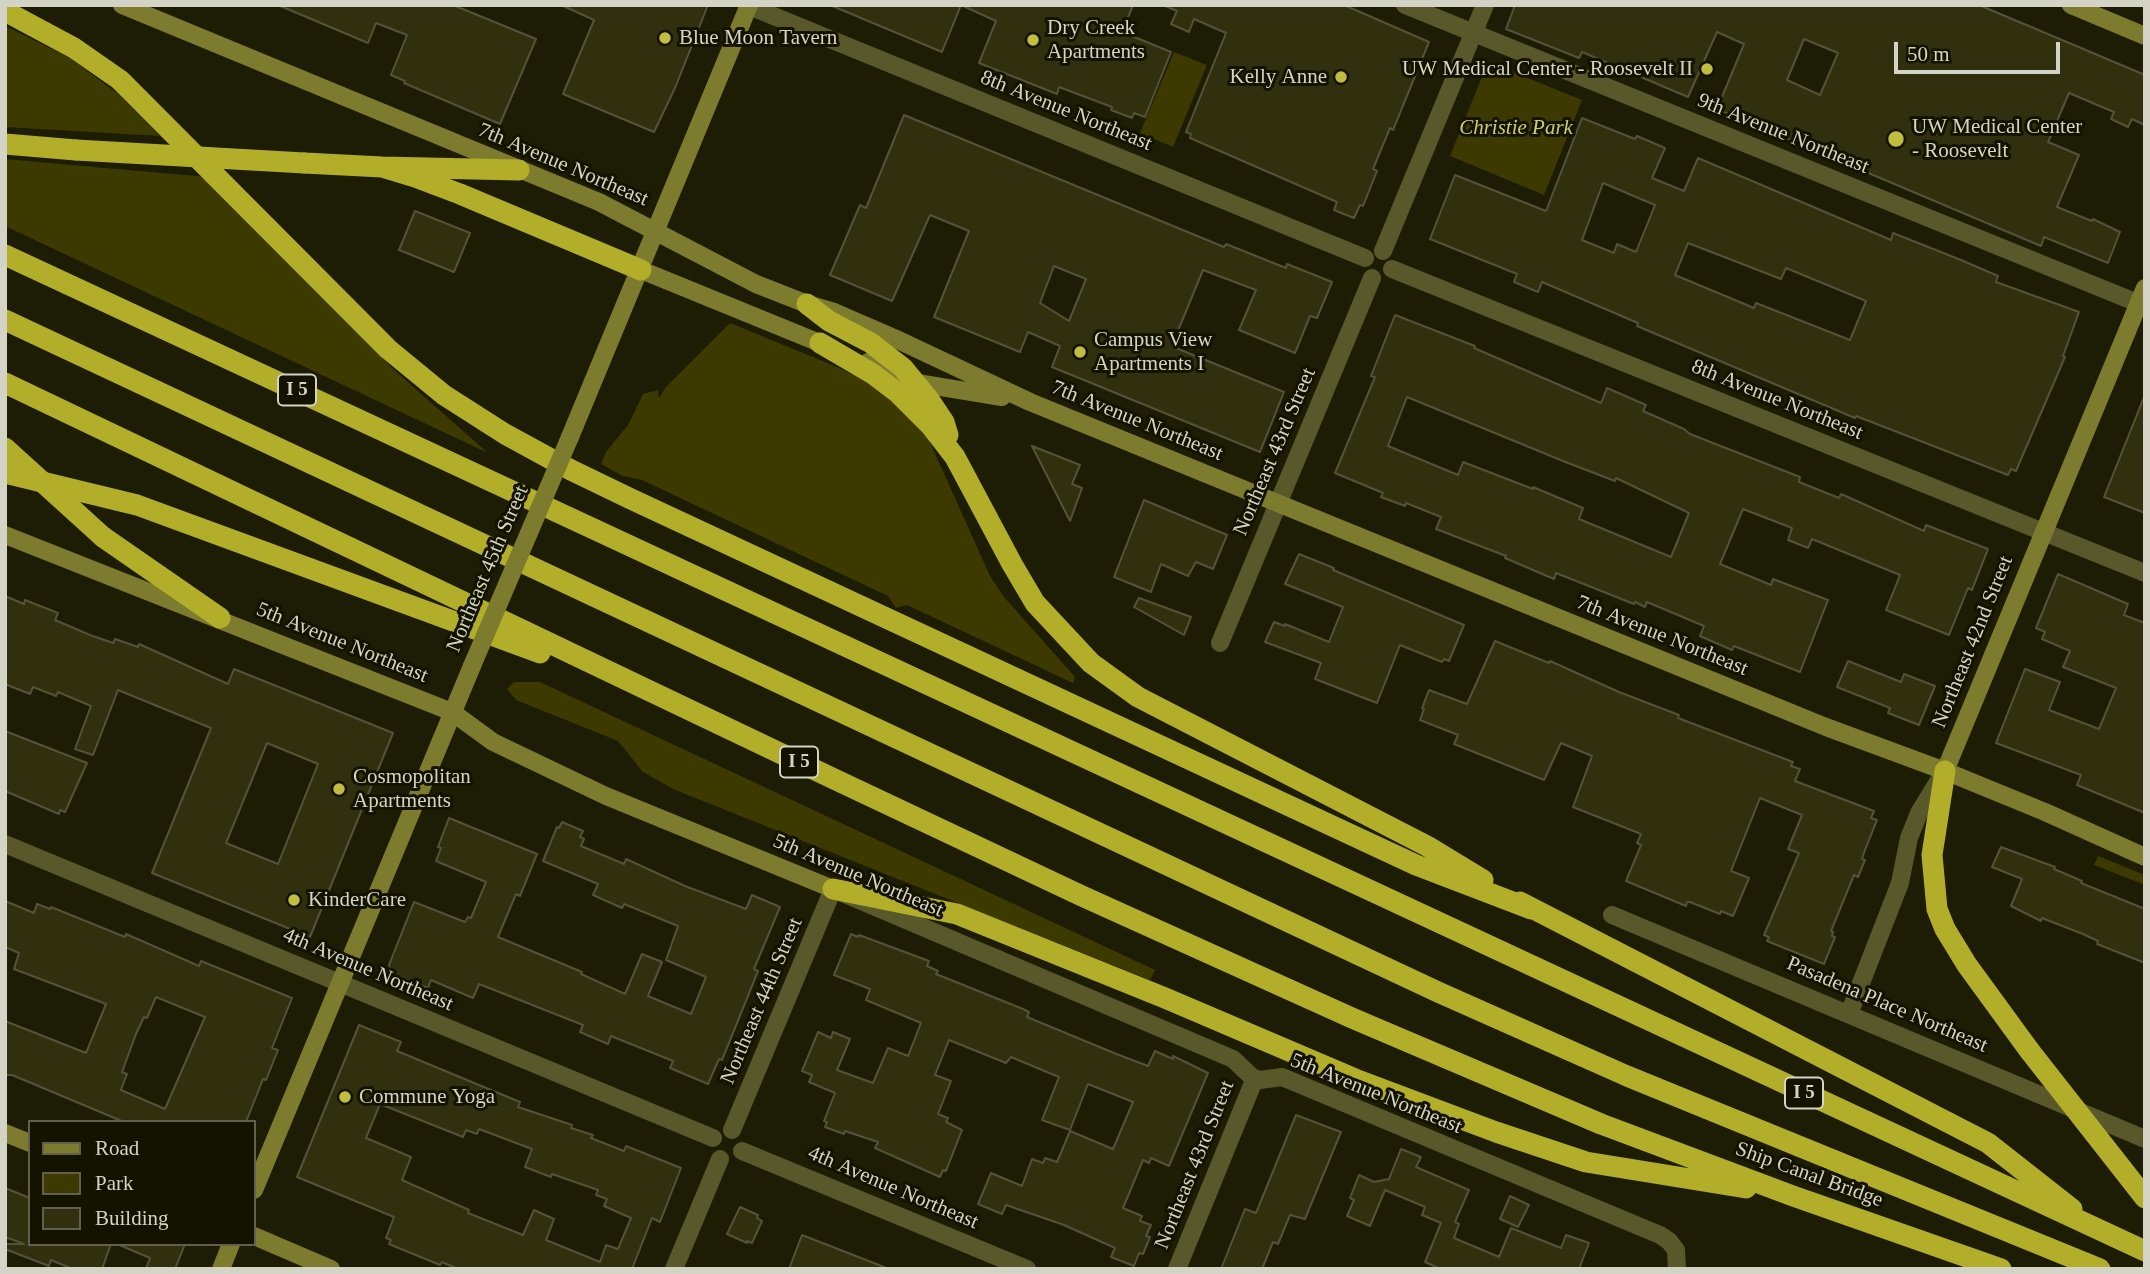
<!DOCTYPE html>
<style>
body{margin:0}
#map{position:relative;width:2150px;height:1274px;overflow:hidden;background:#1d1c04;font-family:Georgia,serif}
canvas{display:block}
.frame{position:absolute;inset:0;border:7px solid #d4d4c6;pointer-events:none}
.legend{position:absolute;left:28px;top:1120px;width:228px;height:126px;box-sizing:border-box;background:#141300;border:2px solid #61604f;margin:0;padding:9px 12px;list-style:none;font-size:21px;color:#d4d4c6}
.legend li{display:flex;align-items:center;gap:14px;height:35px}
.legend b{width:35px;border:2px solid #61604f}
.scale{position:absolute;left:1894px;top:42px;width:166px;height:32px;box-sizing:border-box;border:4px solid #d4d4c6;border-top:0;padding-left:9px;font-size:21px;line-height:24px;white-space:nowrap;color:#d4d4c6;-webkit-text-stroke:5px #141300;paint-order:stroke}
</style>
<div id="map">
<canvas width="2150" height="1274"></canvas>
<div class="frame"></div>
<ul class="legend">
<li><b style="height:9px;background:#7d7b2e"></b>Road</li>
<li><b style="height:19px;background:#3c3a01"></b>Park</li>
<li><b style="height:19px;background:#302f0e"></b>Building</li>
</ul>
<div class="scale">50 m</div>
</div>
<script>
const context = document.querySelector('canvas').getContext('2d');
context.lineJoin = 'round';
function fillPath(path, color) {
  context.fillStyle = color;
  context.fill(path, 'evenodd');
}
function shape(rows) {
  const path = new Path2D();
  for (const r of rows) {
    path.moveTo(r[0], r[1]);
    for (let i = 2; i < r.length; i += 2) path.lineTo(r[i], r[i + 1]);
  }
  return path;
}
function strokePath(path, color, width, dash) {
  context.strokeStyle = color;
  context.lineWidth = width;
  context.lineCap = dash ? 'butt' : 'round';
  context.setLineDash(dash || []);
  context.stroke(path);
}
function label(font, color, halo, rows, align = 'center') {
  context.font = font + ' Georgia,serif';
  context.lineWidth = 6;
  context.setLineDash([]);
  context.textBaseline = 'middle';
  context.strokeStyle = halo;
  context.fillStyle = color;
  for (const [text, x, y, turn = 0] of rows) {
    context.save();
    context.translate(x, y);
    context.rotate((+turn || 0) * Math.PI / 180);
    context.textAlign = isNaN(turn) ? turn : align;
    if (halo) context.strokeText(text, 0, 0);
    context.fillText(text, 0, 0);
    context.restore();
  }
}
fillPath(shape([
 [5,26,70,58,118,94,160,136,5,127],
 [1174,52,1207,65,1173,147,1140,133],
 [1488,62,1582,100,1544,195,1450,156],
 [5,159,207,177,393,369,488,453,5,226],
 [730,323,837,367,864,380,884,394,928,438,990,576,1004,597,1075,677,1073,683,907,605,896,608,888,596,642,480,623,476,601,464,606,452,628,425,643,394,658,390,659,398,666,387],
 [514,682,540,682,1155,970,1150,980,673,789,643,772,618,741,516,700,507,689],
 [2098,856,2145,875,2145,885,2094,865]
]), '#3c3a01');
const building = shape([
 [278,5,453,5,536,39,500,124,404,83,405,81,391,75,407,35,376,23,368,43,278,5],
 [561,5,708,5,675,88,654,132,563,94,594,20,561,5],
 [830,5,961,5,942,52,830,5],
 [961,5,1133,5,1122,32,1171,52,1145,117,1134,113,1132,118,1111,110,1112,107,1059,87,1057,94,979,63,996,21,961,5],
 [1163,5,1344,5,1429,42,1393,130,1390,128,1373,169,1377,171,1363,206,1360,205,1354,218,1334,210,1337,202,1190,138,1191,134,1186,132,1226,33,1194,19,1189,32,1171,24,1177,11,1163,5],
 [1515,5,1979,5,2145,75,2145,125,2132,119,2128,127,2111,119,2114,112,2069,93,2048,142,2079,155,2057,207,2092,221,2093,219,2120,232,2108,263,2044,237,2041,246,1717,109,1744,44,1717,32,1688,97,1582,52,1579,58,1506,29,1515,5],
 [1804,39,1838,53,1820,95,1787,80,1804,39],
 [904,115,1224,247,1226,244,1286,268,1287,264,1332,282,1317,318,1310,316,1295,353,1239,330,1256,290,1203,270,1175,338,1179,339,1176,348,1284,392,1260,452,1052,367,1060,346,1028,332,1020,352,934,317,969,231,930,215,892,301,830,275,860,205,866,208,904,115],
 [1054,266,1086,279,1069,321,1040,303,1054,266],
 [1582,118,1635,139,1637,136,1665,148,1652,178,1684,191,1698,158,1891,240,1893,233,1961,260,1998,276,1996,282,2079,312,2063,356,2065,357,2016,471,2011,469,2008,475,1856,416,1855,418,1637,326,1638,323,1542,282,1538,292,1514,282,1517,274,1430,239,1455,175,1546,211,1582,118],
 [1603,183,1655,205,1636,252,1617,244,1614,253,1582,240,1603,183],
 [1688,243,1781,279,1786,268,1866,301,1850,340,1756,303,1754,308,1675,275,1688,243],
 [415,211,470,233,454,272,399,250,415,211],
 [1395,315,1475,346,1474,348,1601,403,1607,388,1646,405,1643,411,1684,429,1690,434,1800,477,1799,482,1839,498,1841,494,1924,531,1926,525,1988,549,1972,590,1968,588,1949,635,1886,610,1900,575,1812,539,1808,548,1788,540,1792,528,1743,509,1720,564,1771,585,1773,579,1828,600,1800,672,1734,646,1732,650,1700,636,1704,626,1647,602,1645,607,1635,602,1634,604,1556,573,1554,579,1505,558,1506,556,1436,529,1441,517,1406,503,1405,506,1381,497,1383,493,1335,473,1375,377,1371,376,1395,315],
 [1407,397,1568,463,1615,481,1616,478,1689,513,1671,557,1579,519,1583,508,1533,487,1533,489,1463,462,1458,475,1388,446,1407,397],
 [2144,397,2145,397,2145,513,2104,497,2144,397],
 [1032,446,1080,465,1072,484,1082,488,1070,521,1032,446],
 [1144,500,1227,535,1213,569,1196,562,1188,576,1161,564,1151,592,1114,577,1144,500],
 [1299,554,1334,568,1333,570,1464,625,1449,661,1444,659,1442,662,1400,645,1377,703,1315,679,1321,663,1265,642,1274,622,1285,626,1285,624,1329,642,1343,607,1285,584,1299,554],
 [2058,574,2128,604,2124,615,2145,623,2145,813,2077,785,2081,775,1996,743,2025,669,2060,682,2049,710,2099,729,2116,688,2063,667,2070,651,2042,639,2045,632,2036,628,2058,574],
 [5,596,24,604,25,600,58,613,55,620,90,635,113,643,115,639,138,647,139,644,228,684,234,669,393,733,310,937,152,873,211,728,118,690,93,755,75,749,91,706,58,692,56,696,33,687,30,694,5,684,5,596],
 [267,743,318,764,278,864,226,843,267,743],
 [1139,598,1191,617,1184,635,1134,607,1139,598],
 [1495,641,1549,663,1550,661,1619,692,1679,715,1678,718,1793,762,1791,766,1800,769,1795,781,1874,811,1871,818,1877,820,1865,850,1862,859,1865,860,1858,877,1854,875,1831,931,1833,932,1832,936,1835,937,1824,964,1767,941,1769,937,1764,935,1799,853,1788,849,1802,815,1760,798,1731,871,1749,878,1733,916,1721,911,1720,914,1690,902,1687,902,1686,906,1626,881,1641,845,1637,843,1641,834,1573,807,1592,756,1561,743,1544,780,1454,744,1458,735,1420,720,1424,709,1422,708,1429,690,1467,704,1495,641],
 [1848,661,1901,682,1904,674,1935,686,1919,725,1888,713,1890,708,1837,687,1848,661],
 [5,731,87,763,65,812,60,810,59,814,5,791,5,731],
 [449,818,537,854,520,896,516,894,498,937,582,972,581,974,625,994,642,954,662,962,648,996,691,1014,706,977,666,960,678,926,624,904,622,908,593,895,598,884,543,861,557,827,559,828,562,822,583,831,580,837,584,839,581,846,624,864,626,859,685,886,746,909,752,895,780,907,754,969,758,971,722,1060,719,1059,708,1084,670,1068,673,1061,611,1036,608,1044,580,1032,583,1025,479,984,473,998,431,980,428,988,392,974,389,965,414,902,465,922,468,917,471,918,486,882,436,861,441,848,438,847,449,818],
 [2001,847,2055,867,2054,869,2082,881,2081,883,2145,909,2145,963,2097,944,2098,941,2083,934,2042,918,2041,921,2011,906,2022,879,1992,867,2001,847],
 [5,901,34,913,37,904,50,909,51,907,125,937,126,934,199,966,201,961,292,998,272,1048,278,1050,266,1080,263,1079,246,1122,124,1122,12,1075,5,1075,5,1021,86,1053,106,1004,14,969,19,953,5,947,5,901],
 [156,997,205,1017,165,1109,121,1090,127,1074,122,1072,136,1034,144,1017,147,1018,156,997],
 [851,934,858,937,859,935,929,961,927,966,938,971,936,974,1023,1009,1029,1012,1027,1017,1114,1053,1148,1066,1155,1051,1173,1059,1173,1056,1208,1073,1169,1166,1151,1158,1149,1163,1143,1160,1123,1208,1142,1216,1140,1221,1151,1225,1146,1236,1150,1237,1143,1254,1139,1253,1134,1266,1111,1257,1115,1248,1064,1225,1006,1205,1002,1214,978,1204,991,1173,1022,1186,1032,1159,1043,1163,1045,1158,1057,1162,1070,1131,1113,1149,1133,1102,1088,1084,1070,1130,1042,1120,1059,1077,1011,1057,1006,1063,949,1040,935,1075,951,1081,938,1114,948,1118,946,1122,962,1130,946,1171,943,1170,940,1177,875,1148,878,1142,845,1131,844,1134,825,1127,827,1122,824,1121,835,1093,809,1082,812,1075,802,1071,818,1032,831,1038,833,1032,850,1039,837,1070,873,1083,888,1048,908,1056,921,1023,866,1000,870,989,834,975,851,934],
 [359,1025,401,1042,397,1051,520,1102,518,1107,572,1125,571,1128,593,1135,591,1138,624,1151,626,1146,681,1168,660,1222,652,1218,632,1269,458,1269,442,1262,440,1265,389,1244,391,1240,386,1238,394,1217,297,1177,359,1025],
 [380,1104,463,1137,466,1130,477,1134,479,1129,532,1149,525,1167,551,1177,552,1174,598,1190,596,1195,607,1199,604,1206,631,1218,618,1249,606,1245,600,1262,546,1240,554,1219,534,1210,523,1235,468,1213,469,1210,402,1180,411,1157,366,1138,380,1104],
 [1296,1115,1341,1132,1305,1219,1290,1215,1278,1244,1273,1242,1262,1269,1221,1269,1245,1209,1256,1213,1296,1115],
 [1401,1149,1421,1157,1416,1167,1469,1190,1455,1222,1459,1224,1454,1238,1499,1257,1511,1228,1561,1248,1566,1235,1589,1243,1579,1269,1441,1269,1425,1262,1441,1223,1422,1215,1425,1207,1385,1190,1370,1226,1347,1216,1354,1200,1350,1198,1359,1175,1374,1182,1389,1179,1401,1149],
 [5,1188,30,1198,30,1244,111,1244,102,1269,73,1269,51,1260,49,1266,5,1249,5,1244,24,1244,5,1237,5,1188],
 [1510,1196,1529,1205,1518,1227,1500,1219,1510,1196],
 [740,1207,758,1215,757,1218,762,1221,752,1243,747,1241,747,1243,727,1234,740,1207],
 [802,1235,884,1267,884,1269,789,1269,802,1235],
 [117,1244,185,1244,175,1269,146,1269,150,1258,117,1244]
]);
fillPath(building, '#302f0e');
strokePath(building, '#54533a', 2);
strokePath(shape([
 [1405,5,2145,306],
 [749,6,1365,258],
 [1383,251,1485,5],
 [1392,269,2145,573],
 [1220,643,1372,278],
 [5,844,713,1138],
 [1612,915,2145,1139],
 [1849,1014,1900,883,1909,838,1919,813,1941,777],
 [732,1130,833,889,1233,1059,1253,1078,1260,1080,1282,1077,1660,1235,1669,1241,1676,1250,1677,1269],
 [742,1151,1027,1269],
 [674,1269,720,1159],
 [1177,1269,1255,1078]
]), '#59582b', 18);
strokePath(shape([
 [122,5,599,202,756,284,807,304,834,312,894,338,1030,402,1826,727,1945,771,2045,812,2145,857],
 [2071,5,2145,36],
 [641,270,832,348],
 [868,362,893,375,917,383,1002,397],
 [570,437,749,5],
 [5,535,452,712,493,742,606,796,833,889],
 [1945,771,2145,288],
 [5,1133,30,1143],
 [254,1190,472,666],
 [254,1236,331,1269],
 [221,1269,231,1244]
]), '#7d7b2e', 18);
strokePath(shape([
 [5,11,74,48,120,80,388,349,444,395,505,434,571,470,631,499,1416,865,1531,909],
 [5,144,76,150],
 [304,163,382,167,519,170],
 [382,167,415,177,460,194,641,270],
 [5,255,2145,1251],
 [807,304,829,321,871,343,903,368,930,401,944,422,948,435],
 [5,320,1438,992,1627,1076,2100,1269],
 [820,343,873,374,898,393,931,426,955,457,1012,564,1035,603,1091,663,1138,697,1427,846,1483,880],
 [5,383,832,778,1082,896,1352,1018,1601,1124,1793,1196,2001,1269],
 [5,473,137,505,540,653],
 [103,537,220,618],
 [1945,771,1932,855,1937,909,1945,929,1967,965,2029,1050],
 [833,889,957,914,1165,998,1355,1079,1496,1132,1586,1162,1746,1188],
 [1520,902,1988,1143,2072,1209]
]), '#b2ae2a', 21);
strokePath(shape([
 [472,666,570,437]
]), '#7d7b2e', 18);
strokePath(shape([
 [76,150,304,163],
 [5,448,103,537],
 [2029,1050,2145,1198]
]), '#b2ae2a', 21);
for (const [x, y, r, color] of [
 [665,38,7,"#c1bd40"],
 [1033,40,7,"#c1bd40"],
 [1707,69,7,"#c1bd40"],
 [1341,77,7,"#c1bd40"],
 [1896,139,9,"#c1bd40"],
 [1080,352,7,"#c1bd40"],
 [339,789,7,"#c1bd40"],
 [294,900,7,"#c1bd40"],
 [345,1097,7,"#c1bd40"]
]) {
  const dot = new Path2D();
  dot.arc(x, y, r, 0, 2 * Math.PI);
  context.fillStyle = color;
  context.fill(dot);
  strokePath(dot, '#141300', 2.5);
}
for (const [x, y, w] of [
 [297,390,38],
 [799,762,38],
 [1804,1093,38]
]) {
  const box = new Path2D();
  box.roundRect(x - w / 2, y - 15.5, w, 31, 5);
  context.fillStyle = '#141300';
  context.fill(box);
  strokePath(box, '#d4d4c6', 2);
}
label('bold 19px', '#d4d4c6', null, [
 ["I 5",297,390],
 ["I 5",799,762],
 ["I 5",1804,1093]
]);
label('21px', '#d4d4c6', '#141300', [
 ["Dry Creek",1047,28],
 ["Apartments",1047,52],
 ["Blue Moon Tavern",679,38],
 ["UW Medical Center - Roosevelt II",1693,69,"right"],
 ["Kelly Anne",1327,77,"right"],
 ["UW Medical Center",1912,127],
 ["- Roosevelt",1912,151],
 ["Campus View",1094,340],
 ["Apartments I",1094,364],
 ["Cosmopolitan",353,777],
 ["Apartments",353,801],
 ["KinderCare",308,900],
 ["Commune Yoga",359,1097]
], 'left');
label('21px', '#d4d4c6', '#141300', [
 ["8th Avenue Northeast",1066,111,22],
 ["9th Avenue Northeast",1783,134,22],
 ["7th Avenue Northeast",563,165,23],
 ["8th Avenue Northeast",1777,400,22],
 ["7th Avenue Northeast",1137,421,22],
 ["Northeast 43rd Street",1275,452,-67],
 ["Northeast 45th Street",488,569,-67],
 ["7th Avenue Northeast",1662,636,22],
 ["Northeast 42nd Street",1973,642,-68],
 ["5th Avenue Northeast",342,643,22],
 ["5th Avenue Northeast",858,876,23],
 ["4th Avenue Northeast",368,970,23],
 ["Northeast 44th Street",762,1001,-67],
 ["Pasadena Place Northeast",1887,1005,23],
 ["5th Avenue Northeast",1376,1094,22],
 ["Northeast 43rd Street",1195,1165,-68],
 ["Ship Canal Bridge",1809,1175,20],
 ["4th Avenue Northeast",893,1188,23]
]);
label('italic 21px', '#cecc70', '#141300', [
 ["Christie Park",1516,128]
]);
</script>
